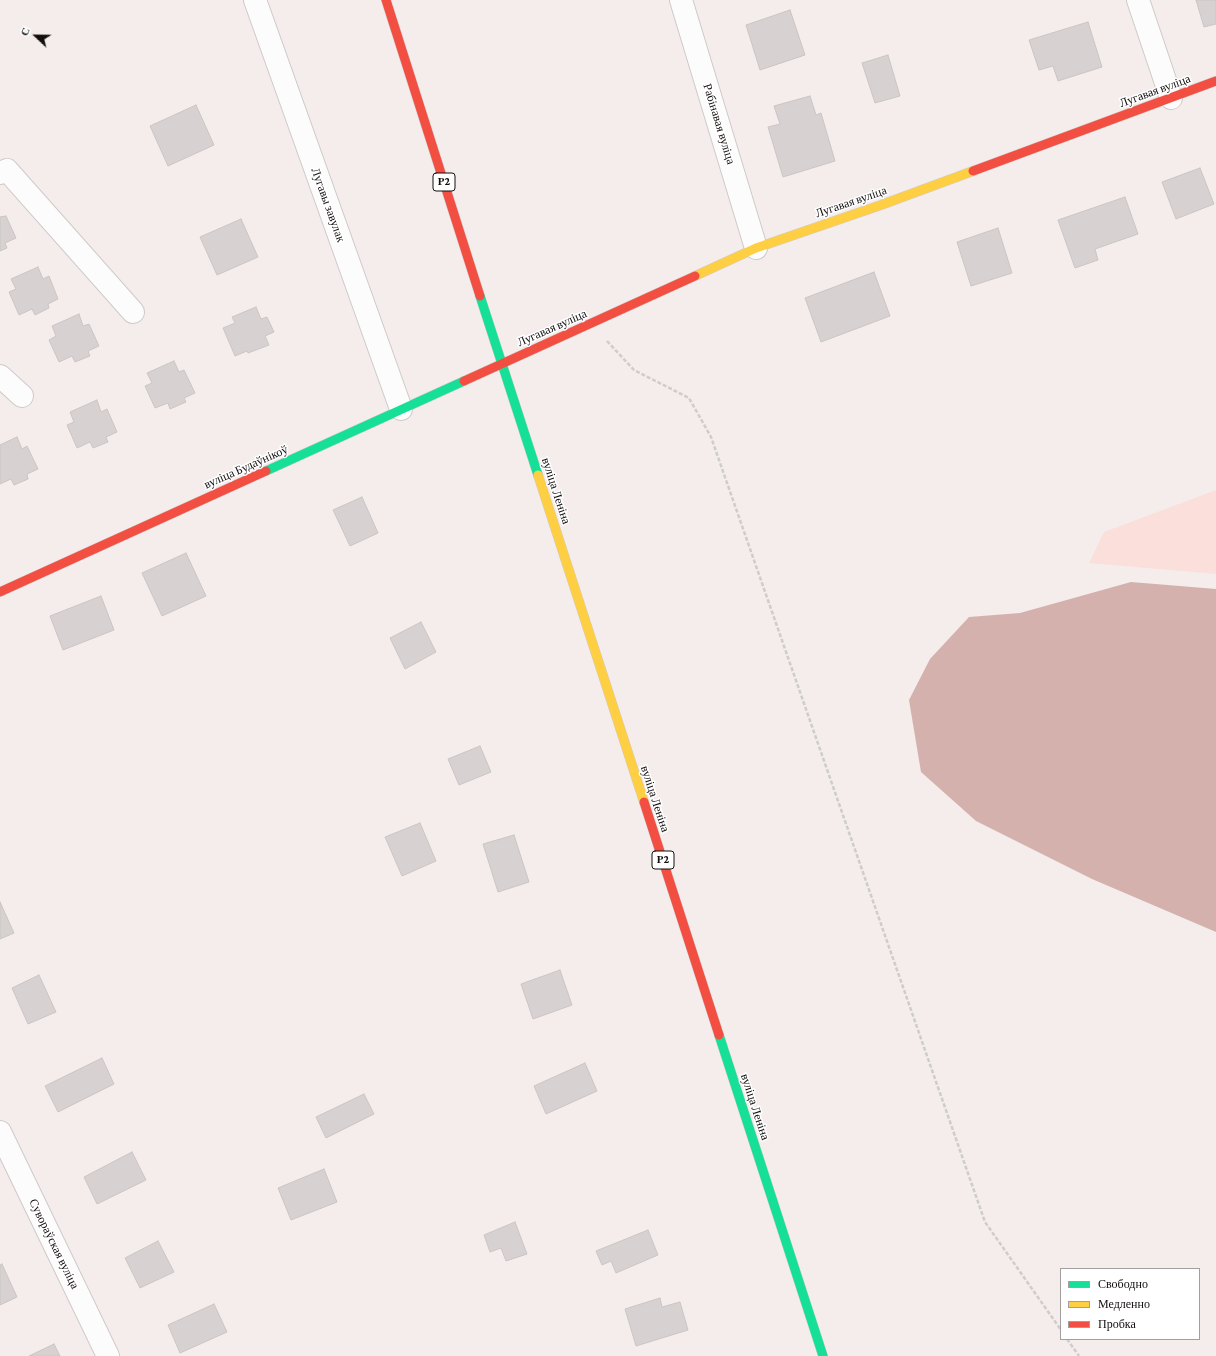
<!DOCTYPE html>
<meta charset="utf-8">
<style>
body{margin:0}
#map{position:relative;width:1216px;height:1356px;overflow:hidden;background:#f4edec;font-family:"Crimson Pro",serif}
canvas{display:block}
.legend{position:absolute;left:1060px;top:1268px;width:140px;height:72px;box-sizing:border-box;background:#fff;border:1px solid #a19f9f;margin:0;padding:5px 7px;list-style:none;font-size:12px;color:#130e0e}
.legend li{display:flex;align-items:center;gap:8px;height:20px}
.legend b{width:20px;border:1px solid #a19f9f}
.north{position:absolute;left:16px;top:16px;width:40px;height:40px;-webkit-text-stroke:3px #fff;paint-order:stroke;rotate:292deg;font-size:11px;font-weight:700;line-height:16px;text-align:center;color:#130e0e}
.north::after{content:'';display:block;margin:auto;width:14px;height:18px;background:#130e0e;clip-path:polygon(50% 0,100% 100%,50% 72%,0 100%)}
</style>
<div id="map">
<canvas width="1216" height="1356"></canvas>
<ul class="legend">
<li><b style="height:5px;background:#16e098"></b>Свободно</li>
<li><b style="height:5px;background:#ffcf43"></b>Медленно</li>
<li><b style="height:5px;background:#f24e42"></b>Пробка</li>
</ul>
<div class="north">С</div>
</div>
<script>
const context = document.querySelector('canvas').getContext('2d');
context.lineJoin = 'round';
function fillPath(path, color) {
  context.fillStyle = color;
  context.fill(path, 'evenodd');
}
function shape(rows) {
  const path = new Path2D();
  for (const r of rows) {
    path.moveTo(r[0], r[1]);
    for (let i = 2; i < r.length; i += 2) path.lineTo(r[i], r[i + 1]);
  }
  return path;
}
function strokePath(path, color, width, dash) {
  context.strokeStyle = color;
  context.lineWidth = width;
  context.lineCap = dash ? 'butt' : 'round';
  context.setLineDash(dash || []);
  context.stroke(path);
}
function label(font, color, halo, rows, align = 'center') {
  context.font = font + ' "Crimson Pro",serif';
  context.lineWidth = 3;
  context.setLineDash([]);
  context.textBaseline = 'middle';
  context.strokeStyle = halo;
  context.fillStyle = color;
  for (const [text, x, y, turn = 0] of rows) {
    context.save();
    context.translate(x, y);
    context.rotate((+turn || 0) * Math.PI / 180);
    context.textAlign = isNaN(turn) ? turn : align;
    if (halo) context.strokeText(text, 0, 0);
    context.fillText(text, 0, 0);
    context.restore();
  }
}
fillPath(shape([
 [1216,490,1216,574,1089,563,1104,532]
]), '#fadfdb');
fillPath(shape([
 [1131,582,1216,589,1216,932,1092,879,976,821,921,772,909,700,930,659,969,617,1020,613]
]), '#d4b1ac');
const building = shape([
 [1196,0,1216,0,1216,24,1204,27,1196,0],
 [790,10,805,55,760,70,746,25,790,10],
 [1088,22,1102,67,1058,81,1053,66,1039,70,1029,40,1088,22],
 [888,55,900,96,875,103,862,63,888,55],
 [810,96,816,115,821,113,835,161,783,177,768,127,780,124,774,106,810,96],
 [196,105,214,145,168,166,150,126,196,105],
 [1200,168,1214,204,1176,219,1162,182,1200,168],
 [1125,197,1138,234,1095,249,1098,260,1075,268,1058,220,1125,197],
 [6,216,16,238,5,243,7,248,0,251,0,217,6,216],
 [241,219,258,257,217,275,200,237,241,219],
 [998,228,1012,273,971,286,957,242,998,228],
 [38,267,43,279,49,276,58,299,48,304,49,308,35,315,32,309,19,315,9,292,16,289,11,279,38,267],
 [874,272,890,316,821,342,805,298,874,272],
 [256,307,261,319,267,317,274,332,265,336,269,345,248,353,247,351,235,356,223,328,235,323,232,317,256,307],
 [79,314,83,326,89,324,99,346,88,351,90,356,75,362,72,356,59,362,49,340,56,336,52,326,79,314],
 [174,361,179,372,184,370,195,393,184,398,186,402,170,409,168,403,155,408,145,386,152,383,147,373,174,361],
 [97,400,101,412,107,409,117,432,106,437,108,442,93,448,90,442,77,448,67,425,74,422,70,412,97,400],
 [17,437,22,449,27,446,38,469,27,474,28,479,14,485,11,479,0,484,0,445,17,437],
 [362,497,378,533,350,546,333,510,362,497],
 [186,553,206,596,162,616,142,573,186,553],
 [101,596,114,630,63,650,50,616,101,596],
 [421,622,436,652,405,669,390,638,421,622],
 [480,746,491,772,459,785,448,759,480,746],
 [420,823,436,861,402,876,385,837,420,823],
 [514,835,529,882,498,892,483,844,514,835],
 [0,902,14,933,0,939,0,902],
 [560,970,572,1005,533,1019,521,984,560,970],
 [39,975,56,1012,28,1024,12,988,39,975],
 [102,1058,114,1084,58,1112,45,1086,102,1058],
 [585,1063,597,1091,546,1114,534,1086,585,1063],
 [364,1094,374,1114,326,1138,316,1117,364,1094],
 [132,1152,146,1180,97,1204,84,1177,132,1152],
 [324,1169,337,1202,291,1220,278,1188,324,1169],
 [515,1222,527,1254,506,1261,501,1248,490,1252,484,1235,515,1222],
 [648,1230,658,1255,616,1273,611,1261,602,1265,596,1251,648,1230],
 [158,1241,174,1272,140,1288,125,1258,158,1241],
 [2,1264,17,1297,0,1305,0,1265,2,1264],
 [660,1298,662,1307,680,1302,688,1330,636,1346,625,1309,660,1298],
 [214,1304,227,1332,180,1353,168,1325,214,1304],
 [54,1344,60,1356,29,1356,54,1344]
]);
fillPath(building, '#d7d2d1');
strokePath(building, '#cac5c4', 1);
const street = shape([
 [255,0,401,409],
 [681,0,756,248],
 [1138,0,1171,98],
 [0,173,7,170,133,312],
 [0,376,22,396],
 [0,1132,108,1356]
]);
const fast = shape([
 [480,296,538,475],
 [266,471,464,381],
 [719,1035,823,1356]
]);
const slow = shape([
 [695,276,756,248,881,205,973,171],
 [538,475,644,802]
]);
const jam = shape([
 [386,0,480,296],
 [973,171,1216,81],
 [464,381,695,276],
 [0,592,266,471],
 [644,802,719,1035]
]);
strokePath(street, '#cfcac9', 24);
strokePath(fast, '#cfcac9', 10);
strokePath(slow, '#cfcac9', 10);
strokePath(jam, '#cfcac9', 10);
strokePath(shape([
 [607,341,634,370,689,398,711,437,985,1222,1061,1330],
 [1067,1339,1079,1356]
]), '#cecccc', 2.5, [4, 2]);
strokePath(street, '#fdfcfc', 22);
strokePath(fast, '#16e098', 9);
strokePath(slow, '#ffcf43', 9);
strokePath(jam, '#f24e42', 9);
for (const [x, y, w] of [
 [444,182,22],
 [663,860,22]
]) {
  const box = new Path2D();
  box.roundRect(x - w / 2, y - 9, w, 18, 3);
  context.fillStyle = '#fff';
  context.fill(box);
  strokePath(box, '#130e0e', 1);
}
label('bold 11px', '#130e0e', null, [
 ["Р2",444,182],
 ["Р2",663,860]
]);
label('12px', '#130e0e', '#fff', [
 ["Лугавая вуліца",1155,91,-20],
 ["Рабінавая вуліца",719,124,73],
 ["Лугавая вуліца",851,202,-19],
 ["Лугавы завулак",328,205,70],
 ["Лугавая вуліца",552,328,-24],
 ["вуліца Будаўнікоў",246,467,-24],
 ["вуліца Леніна",556,491,72],
 ["вуліца Леніна",655,799,72],
 ["вуліца Леніна",755,1107,72],
 ["Сувораўская вуліца",54,1244,64]
]);
</script>
